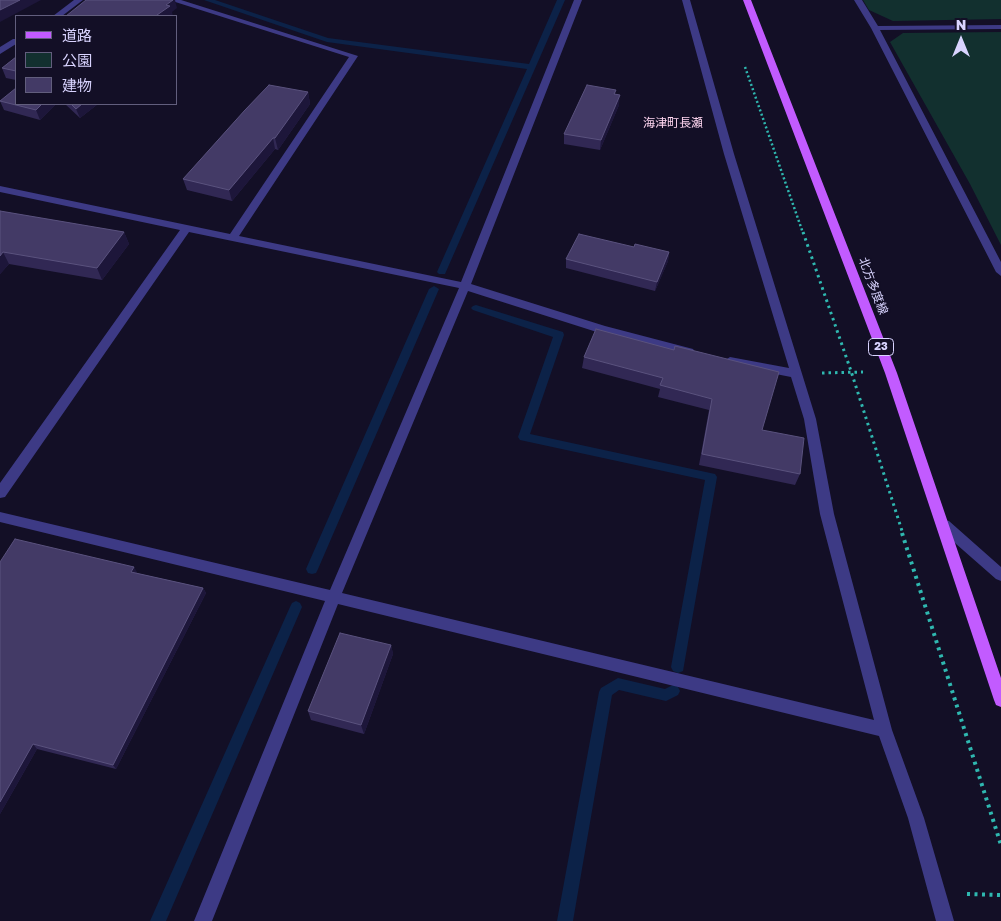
<!DOCTYPE html>
<html>
<head>
<meta charset="utf-8">
<style>
	body { margin:0 }
	#map { position:relative; width:1001px; height:921px; overflow:hidden; background:#130f26; font-family:"Golos Text","Noto Sans JP",sans-serif }
	canvas { display:block }
	.legend { position:absolute; left:15px; top:15px; width:162px; height:90px; box-sizing:border-box; background:#130f26; border:1px solid #625e7d; margin:0; padding:6px 9px; list-style:none; font-size:15px; color:#d9d4ff }
	.legend li { display:flex; align-items:center; gap:10px; height:25px }
	.legend b { width:25px; border:1px solid #625e7d }
	.north { position:absolute; left:936px; top:15px; width:50px; height:50px; -webkit-text-stroke:4px #130f26; paint-order:stroke; rotate:0deg; font-size:14px; font-weight:700; line-height:20px; text-align:center; color:#d9d4ff }
	.north::after { content:''; display:block; margin:auto; width:18px; height:22px; background:#d9d4ff; clip-path:polygon(50% 0,100% 100%,50% 72%,0 100%) }
</style>
</head>
<body>
<div id="map">
<canvas width="1001" height="921"></canvas>
<ul class="legend">
<li><b style="height:6px;background:#c25bff"></b>道路</li>
<li><b style="height:14px;background:#12302f"></b>公園</li>
<li><b style="height:14px;background:#433a66"></b>建物</li>
</ul>
<div class="north">N</div>
</div>
<script>
const g = document.querySelector('canvas').getContext('2d');
g.lineJoin = 'round';
function paint(path, color) {
  g.fillStyle = color;
  g.fill(path, 'evenodd');
}
function toPath(rows) {
  const path = new Path2D();
  for (const r of rows) {
    path.moveTo(r[0], r[1]);
    for (let i = 2; i < r.length; i += 2) path.lineTo(r[i], r[i + 1]);
  }
  return path;
}
function strokePath(path, color, width, dash) {
  g.strokeStyle = color;
  g.lineWidth = width;
  g.lineCap = dash ? 'butt' : 'round';
  g.setLineDash(dash || []);
  g.stroke(path);
}
function label(font, color, halo, rows, align = 'center') {
  g.font = font + ' "Golos Text","Noto Sans JP",sans-serif';
  g.lineWidth = 4;
  g.setLineDash([]);
  g.textBaseline = 'middle';
  g.strokeStyle = halo;
  g.fillStyle = color;
  for (const [text, x, y, turn = 0] of rows) {
    g.save();
    g.translate(x, y);
    g.rotate((+turn || 0) * Math.PI / 180);
    g.textAlign = isNaN(turn) ? turn : align;
    if (halo) g.strokeText(text, 0, 0);
    g.fillText(text, 0, 0);
    g.restore();
  }
}
paint(toPath([
	[863,0,1001,0,1001,19,893,21,869,10],
	[1001,32,1001,245,970,184,890,42,903,33]
]), '#12302f');
paint(toPath([
	[204,0,215,0,328,38,529,64,557,0,565,0,445,274,439,274,437,272,527,69,327,42,204,0],
	[434,286,439,289,318,569,316,573,312,574,308,573,306,569,429,289,434,286],
	[476,305,563,332,564,335,530,434,715,474,717,477,683,671,678,673,673,671,671,667,705,480,520,440,518,437,553,337,473,310,471,308,473,306,476,305],
	[296,601,300,603,302,607,166,921,150,921,290,607,292,603,296,601],
	[618,678,665,689,673,685,678,687,680,691,678,695,666,701,619,690,612,695,573,921,557,921,599,692,601,688,618,678]
]), '#0c2248');
strokePath(toPath([
	[745,67,803,233]
]), '#2fb8b0', 2.5, [2, 2.5]);
strokePath(toPath([
	[803,232,851,371,903,534],
	[822,373,863,372]
]), '#2fb8b0', 3, [2.5, 4]);
strokePath(toPath([
	[902,533,1001,845],
	[967,894,1001,895]
]), '#2fb8b0', 4, [3, 4.5]);
paint(toPath([
	[854,0,862,0,878,26,1001,25,1001,29,880,30,1001,262,1001,276,996,272,871,28,854,0],
	[944,520,949,521,1001,567,1001,581,996,579,939,529,937,525,939,521,944,520]
]), '#3d3a85');
paint(toPath([
	[74,0,83,0,62,16,53,16,74,0],
	[169,0,181,0,358,56,239,236,461,282,574,0,582,0,471,284,605,326,693,349,695,352,689,356,603,334,468,291,342,593,874,720,820,514,804,419,791,377,730,365,724,361,730,357,789,368,724,154,682,0,690,0,734,154,816,419,834,514,892,730,924,818,954,921,936,921,908,818,879,736,338,604,212,921,194,921,325,601,0,522,0,512,330,590,459,288,189,232,5,497,0,498,0,483,180,230,0,192,0,186,230,234,349,57,169,0],
	[13,39,16,39,16,44,0,54,0,47,13,39]
]), '#3d3a85');
paint(toPath([
	[743,0,751,0,897,373,1001,678,1001,707,996,705,994,700,885,373,743,0]
]), '#c25bff');
paint(toPath([
	[16,57,16,80,6,78,2,68],
	[616,90,615,94,619,105,600,150,564,144,564,134],
	[308,92,310,104,278,150,275,149,232,201,187,190,183,179],
	[0,101,56,104,40,120,4,110],
	[65,104,98,104,80,118],
	[0,211,124,232,129,244,102,280,9,264,0,274],
	[634,247,669,252,668,261,655,291,566,268,566,259],
	[596,329,762,430,800,474,795,485,699,465,709,410,658,397,660,389,582,368,584,357],
	[0,562,137,572,136,573,203,588,206,593,116,769,37,749,0,814],
	[391,645,393,654,364,734,311,720,308,711]
]), '#312854');
paint(toPath([
	[20,0,41,0,0,22,0,10],
	[173,0,175,0,177,8,172,12,173,16,157,16,157,15,166,5],
	[308,92,310,104,278,150,275,138],
	[620,95,619,105,600,150,601,140],
	[42,104,56,104,40,120,36,110],
	[82,104,98,104,80,118,76,109],
	[273,138,275,149,232,201,229,190],
	[124,232,129,244,102,280,97,268],
	[3,252,9,264,0,274,0,256],
	[669,252,668,261,655,291,657,282],
	[134,567,137,572,134,577,131,572],
	[203,588,206,593,116,769,113,765],
	[391,645,393,654,364,734,361,725],
	[33,744,37,749,0,814,0,802]
]), '#1d163a');
const building = toPath([
	[0,0,20,0,0,10,0,0],
	[86,0,173,0,166,5,170,6,157,15,161,16,66,16,86,0],
	[16,57,16,71,2,68,16,57],
	[269,85,308,92,275,138,273,138,229,190,183,179,245,110,269,85],
	[587,85,616,90,614,94,620,95,601,140,564,134,587,85],
	[16,88,16,104,42,104,36,110,0,101,16,88],
	[71,104,82,104,76,109,71,104],
	[0,211,124,232,97,268,3,252,0,256,0,211],
	[579,234,634,247,635,244,669,252,657,282,566,259,579,234],
	[596,329,674,350,675,346,779,372,762,430,804,438,800,474,702,454,712,399,660,385,663,378,584,357,596,329],
	[15,539,134,567,131,572,203,588,113,765,33,744,0,802,0,562,15,539],
	[340,633,391,645,361,725,308,711,340,633]
]);
paint(building, '#433a66');
strokePath(building, '#5a527e', 1);
for (const [x, y, w] of [
	[881,347,25]
]) {
  const box = new Path2D();
  box.roundRect(x - w / 2, y - 8.5, w, 17, 4);
  g.fillStyle = '#130f26';
  g.fill(box);
  strokePath(box, '#d9d4ff', 1);
}
label('bold 11px', '#d9d4ff', null, [
	["23",881,347]
]);
label('12px', '#ffd6f0', '#130f26', [
	["海津町長瀬",673,123]
]);
label('12px', '#d9d4ff', '#130f26', [
	["北方多度線",873,286,69]
]);
</script>
</body>
</html>
